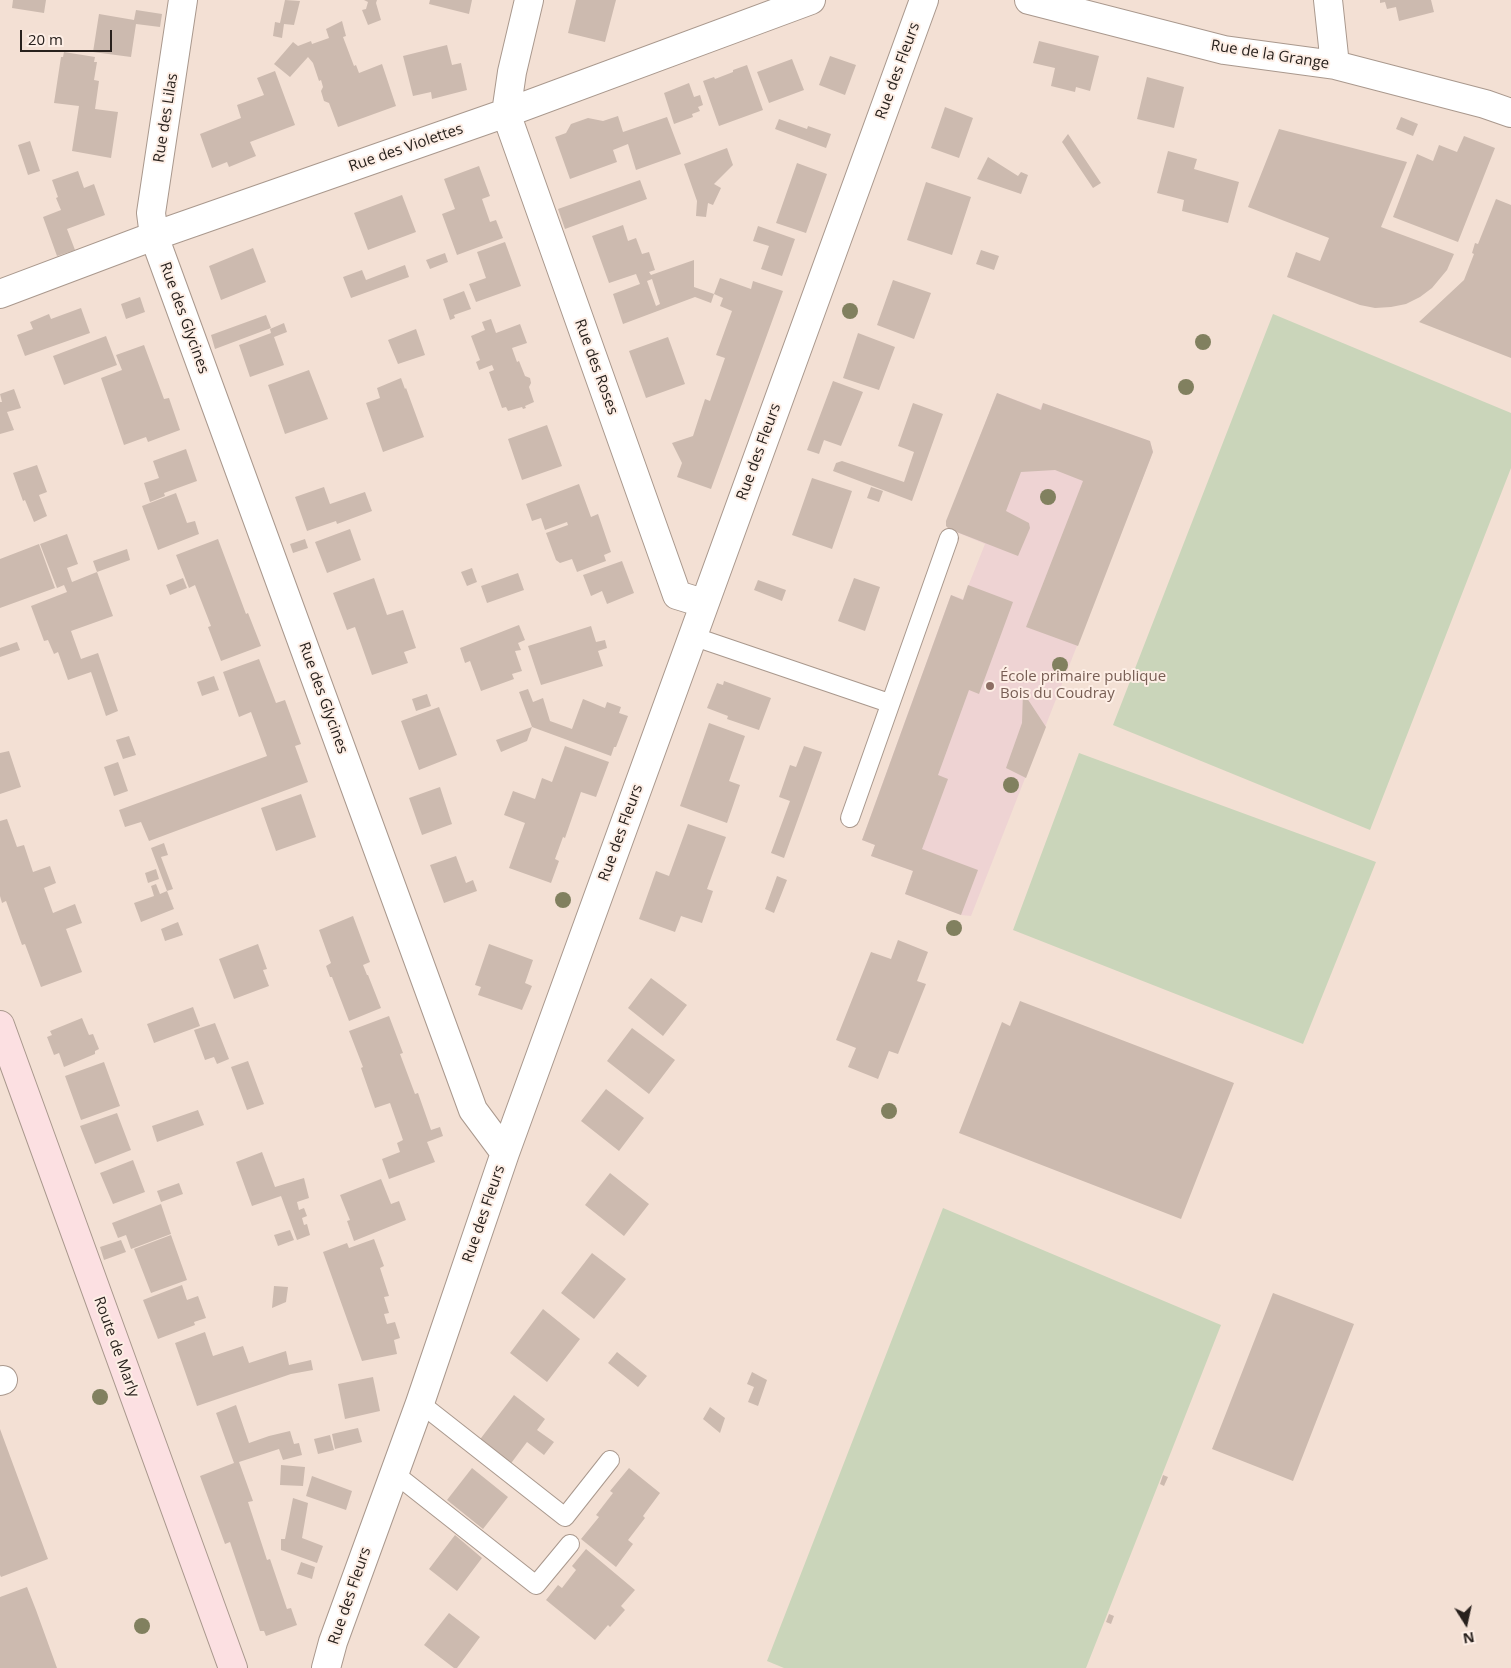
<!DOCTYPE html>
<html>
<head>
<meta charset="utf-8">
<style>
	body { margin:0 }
	#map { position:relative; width:1511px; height:1668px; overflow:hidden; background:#f3e0d4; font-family:"Open Sans",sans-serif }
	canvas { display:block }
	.north { position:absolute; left:1441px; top:1598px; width:50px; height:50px; -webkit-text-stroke:4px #fdeee5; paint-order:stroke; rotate:170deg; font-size:14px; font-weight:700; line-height:20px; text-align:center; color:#28211d }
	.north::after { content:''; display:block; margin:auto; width:18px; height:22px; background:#28211d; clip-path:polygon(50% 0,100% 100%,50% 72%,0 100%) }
	.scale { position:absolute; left:20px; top:30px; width:92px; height:22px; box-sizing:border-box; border:2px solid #28211d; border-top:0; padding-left:6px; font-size:15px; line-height:18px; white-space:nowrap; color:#28211d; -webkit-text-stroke:4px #fdeee5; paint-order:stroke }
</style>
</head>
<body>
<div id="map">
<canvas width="1511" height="1668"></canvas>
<div class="north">N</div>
<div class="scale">20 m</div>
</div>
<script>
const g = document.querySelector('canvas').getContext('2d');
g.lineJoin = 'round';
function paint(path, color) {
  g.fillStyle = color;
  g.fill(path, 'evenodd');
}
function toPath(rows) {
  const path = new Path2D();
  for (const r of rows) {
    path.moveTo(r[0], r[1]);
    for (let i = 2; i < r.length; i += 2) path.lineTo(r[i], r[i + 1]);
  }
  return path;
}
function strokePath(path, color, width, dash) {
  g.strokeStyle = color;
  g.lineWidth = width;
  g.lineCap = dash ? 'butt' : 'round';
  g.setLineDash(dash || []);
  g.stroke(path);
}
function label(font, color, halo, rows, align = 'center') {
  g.font = font + ' "Open Sans",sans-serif';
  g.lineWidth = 4;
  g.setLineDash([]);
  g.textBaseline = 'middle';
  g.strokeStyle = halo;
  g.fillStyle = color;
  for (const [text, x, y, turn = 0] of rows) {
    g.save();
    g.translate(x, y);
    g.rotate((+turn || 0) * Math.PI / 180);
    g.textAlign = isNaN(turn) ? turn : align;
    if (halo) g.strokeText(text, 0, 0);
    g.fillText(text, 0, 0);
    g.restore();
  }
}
paint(toPath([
	[997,393,1040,409,1043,403,1150,441,1153,452,971,916,961,915,905,894,913,871,871,856,875,845,862,840,951,595,963,599,985,544,949,529,946,523]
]), '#eed3d3');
paint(toPath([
	[1273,314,1511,413,1511,468,1370,830,1113,725],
	[1079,753,1376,862,1303,1044,1013,930],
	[943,1208,1221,1325,1086,1668,784,1668,767,1661]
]), '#cad5ba');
paint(toPath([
	[13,0,46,0,44,13,12,8],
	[285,0,300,1,294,25,284,24,282,38,273,36,275,22,280,23],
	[364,0,377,0,376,3,381,20,368,25,362,10,366,9,368,2],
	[430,0,472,0,469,14,429,4],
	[576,0,616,0,605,42,568,33],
	[1380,0,1431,0,1434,12,1399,21,1396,7,1387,9,1385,2,1380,3],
	[136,10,162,14,160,27,136,24,131,57,93,52,99,14,134,20],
	[342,21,346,36,343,37,354,66,356,65,359,73,382,64,396,106,338,127,329,103,324,101,321,91,323,87,321,80,319,81,313,63,308,57,290,77,274,64,293,42,298,46,311,41,312,44,329,38,326,29],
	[1039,41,1099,56,1090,91,1076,87,1075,92,1051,86,1055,68,1033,63],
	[447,45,452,65,461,63,467,90,432,99,431,92,413,96,403,56],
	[64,52,95,57,94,62,97,62,94,80,99,81,95,109,118,112,111,158,72,151,79,106,54,103,61,57,63,57],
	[830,56,856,65,845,95,819,85],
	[792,59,804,90,769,103,757,72],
	[747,65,763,110,719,126,703,81,714,77,715,79,733,72,733,70],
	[275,71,295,125,250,142,256,156,229,167,227,162,212,168,200,134,241,118,237,105,264,95,257,78],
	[1147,77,1184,87,1174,128,1137,119],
	[689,83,694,97,700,95,703,105,698,107,700,111,692,114,693,117,674,124,664,93],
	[945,107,973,118,959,158,931,148],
	[618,116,623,132,667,117,681,154,636,170,628,144,613,150,617,162,570,179,555,137,566,133,571,124,588,118,603,121],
	[1401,117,1418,124,1413,136,1396,129],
	[779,119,807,129,808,126,831,134,826,148,775,129],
	[1279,129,1407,162,1381,227,1454,254,1447,270,1432,288,1420,297,1406,304,1391,307,1375,308,1360,305,1287,277,1296,252,1320,261,1329,238,1248,207],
	[1068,134,1101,183,1093,188,1062,142],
	[1464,136,1495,148,1458,242,1393,217,1417,154,1433,161,1439,145,1457,152],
	[30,141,40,171,28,175,18,145],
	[727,148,733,165,714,184,721,188,713,205,708,203,706,217,696,216,697,201,684,164],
	[1168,151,1197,159,1194,169,1239,182,1228,223,1182,211,1184,200,1157,193],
	[988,157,1018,176,1021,172,1028,175,1021,194,977,179],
	[797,163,827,174,806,233,776,223],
	[479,166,490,196,482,199,490,222,496,220,503,238,457,255,442,214,455,209,444,179],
	[78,171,84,188,94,184,105,215,67,229,75,250,57,256,43,217,61,210,56,198,58,197,52,180],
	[640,180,647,199,565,229,558,209],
	[926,182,971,197,952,255,907,240],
	[402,195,416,232,368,250,354,213],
	[1496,199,1511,205,1511,358,1419,322,1464,280,1474,254,1472,253,1475,243,1478,244],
	[623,225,628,241,636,238,642,254,649,252,655,270,649,272,651,275,694,260,694,287,714,294,720,278,751,289,753,281,783,291,711,489,677,477,682,463,672,443,693,436,705,399,710,401,725,358,716,355,732,311,720,306,723,298,714,294,711,303,695,297,623,324,613,294,640,284,636,274,609,283,592,236],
	[652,279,660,304,656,306,647,281],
	[758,226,795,239,782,276,761,269,769,246,753,241],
	[505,242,521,286,476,302,469,284,486,278,477,252],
	[253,248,266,282,221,300,209,266],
	[981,250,999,256,994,270,976,264],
	[445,253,448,262,430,269,426,260],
	[405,265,409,277,351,298,343,277,362,270,366,280],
	[893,280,931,293,914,339,877,325],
	[464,291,471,309,454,315,455,318,450,320,443,299],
	[140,297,145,312,126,319,121,304],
	[81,308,90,333,25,356,17,335,33,329,30,322,49,314,51,319],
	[266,315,271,328,215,349,211,335],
	[491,319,496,333,520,324,527,343,512,348,517,362,519,361,525,376,530,378,531,383,529,387,534,402,525,406,526,408,523,409,522,407,508,411,506,407,502,408,489,372,494,370,492,365,479,370,476,362,480,360,471,336,485,330,482,322],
	[284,323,287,332,274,337,284,365,250,377,239,345,271,333,270,329],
	[416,329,425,355,398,364,388,340],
	[858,333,895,347,879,390,843,378],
	[106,336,117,365,64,385,53,356],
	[668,337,685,384,646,398,629,351],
	[144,345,164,399,169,398,180,430,148,442,146,437,124,445,101,378,122,370,116,355],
	[309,370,328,419,285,434,268,385],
	[401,378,405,389,406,388,424,437,383,452,366,403,380,398,377,388],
	[833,381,863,392,841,446,824,440,819,454,807,450],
	[14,389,21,408,7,412,14,430,0,434,0,402,2,402,0,394],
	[997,393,1041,410,1043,403,1150,441,1153,452,1078,646,1026,627,1083,481,1055,470,1021,472,1006,511,1029,523,1030,528,1018,556,949,529,946,526,946,521],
	[913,403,943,414,912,501,833,471,836,463,842,461,904,482,914,452,898,446],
	[547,425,562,466,522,480,508,439],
	[186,449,197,481,164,493,165,496,150,502,144,483,159,478,153,461],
	[37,465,47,492,39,495,47,516,34,522,25,500,23,501,13,473],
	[812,478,852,491,832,549,792,535],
	[579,484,591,517,598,514,611,552,604,555,606,561,577,572,572,559,560,563,556,560,546,533,568,525,567,522,545,530,541,518,532,521,526,504],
	[324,487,330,504,365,492,372,511,337,524,336,521,307,531,295,497],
	[871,487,883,491,879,502,867,498],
	[176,493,187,523,195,521,199,534,158,550,142,506],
	[350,529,361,560,327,573,315,542],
	[67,534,78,564,67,568,72,582,97,572,113,616,71,631,81,659,98,653,118,711,106,716,91,672,68,680,58,652,54,654,48,640,44,641,31,606,67,592,64,585,57,588,40,544],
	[218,539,246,614,248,613,261,646,221,661,208,627,211,626,195,585,189,588,176,555],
	[305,539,308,548,293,553,290,544],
	[39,544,55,588,0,608,0,559],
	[127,549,130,560,97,572,93,561],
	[622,561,634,593,607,604,602,591,591,596,583,575],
	[472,568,477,582,467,586,461,572],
	[518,573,524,590,487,603,481,586],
	[183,578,187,588,170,595,166,585],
	[374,578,387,615,403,610,416,648,404,652,408,663,372,675,355,627,347,630,333,593],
	[854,578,880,587,865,631,838,621],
	[758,580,786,590,782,601,754,590],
	[968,585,1013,602,979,694,969,690,938,775,948,779,922,849,978,870,961,915,905,894,913,871,871,856,875,845,862,840,951,595,963,600],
	[519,625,525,640,518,643,521,650,515,651,522,671,512,674,514,679,481,691,470,661,465,663,460,648],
	[591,626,596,642,605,640,607,648,598,651,603,666,541,685,528,646],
	[17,642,20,650,0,657,0,648],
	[259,659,276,703,285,700,301,744,295,746,308,782,149,841,141,822,125,827,119,810,267,756,251,712,239,717,223,672],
	[214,676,219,690,202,696,197,682],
	[724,681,771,698,759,730,727,719,728,716,707,708,717,683,723,685],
	[528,689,533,702,543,698,550,721,572,729,583,699,605,708,607,702,621,707,619,713,628,716,616,747,614,747,611,756,532,727,519,692],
	[1023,692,1046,727,1026,778,1006,768,1022,723],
	[427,694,431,706,416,711,412,699],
	[439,707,457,755,419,770,401,721],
	[709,723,745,736,729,781,740,785,727,823,680,806],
	[532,727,527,741,501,752,496,740],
	[129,736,136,755,123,759,116,740],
	[565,746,609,762,596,797,581,792,565,838,563,837,555,859,559,861,551,883,509,868,525,823,504,815,513,791,535,799,542,778,552,782],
	[804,746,822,752,784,858,771,853,790,801,779,797,790,765,796,767],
	[9,751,21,787,0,794,0,753],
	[118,762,128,791,114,796,104,767],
	[440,787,452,824,422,835,409,798],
	[301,794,316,837,276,851,261,808],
	[7,819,17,847,24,845,33,872,50,866,56,883,44,888,53,913,75,904,82,923,66,929,82,972,41,987,25,944,22,945,6,901,2,903,0,896,0,821],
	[688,824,726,837,707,889,713,891,702,923,681,916,675,932,639,919,656,871,669,876],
	[164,843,168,855,161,857,173,889,167,891,151,848],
	[456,856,466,883,473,880,477,891,444,903,430,865],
	[156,869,159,879,148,883,145,873],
	[777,876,787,880,774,913,765,909],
	[156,884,160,894,167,891,174,909,141,922,134,903,154,896,151,886],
	[353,916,370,962,363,965,367,975,368,975,381,1008,349,1021,332,977,330,977,326,966,331,963,319,930],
	[178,922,183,935,165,941,161,929],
	[898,940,928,952,917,981,926,984,898,1054,889,1051,878,1079,848,1067,856,1048,836,1040,871,952,891,959],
	[258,944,267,969,263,970,269,986,234,999,219,959],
	[489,944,533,960,525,983,532,986,522,1010,478,995,481,987,475,985],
	[651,978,687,1005,663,1036,628,1008],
	[1020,1001,1234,1083,1181,1219,959,1133,1002,1022,1010,1026],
	[193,1007,200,1026,154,1043,147,1024],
	[389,1016,403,1053,400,1054,415,1094,418,1093,431,1130,440,1127,443,1136,427,1142,435,1162,389,1179,382,1159,400,1152,397,1143,403,1140,390,1103,375,1108,361,1068,363,1067,349,1031],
	[82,1018,89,1035,93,1034,99,1049,95,1051,95,1054,64,1067,59,1053,54,1055,47,1037,52,1035,50,1031],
	[215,1023,229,1059,217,1064,214,1057,205,1060,194,1030],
	[632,1028,675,1060,649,1094,607,1061],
	[248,1061,264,1104,247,1110,231,1067],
	[104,1062,120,1106,81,1120,65,1076],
	[606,1089,644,1118,619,1151,581,1121],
	[198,1110,204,1125,157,1142,152,1126],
	[117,1113,131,1150,95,1164,80,1126],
	[262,1152,275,1187,304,1178,309,1198,297,1202,299,1210,304,1208,307,1216,302,1218,304,1225,307,1224,310,1235,297,1240,281,1196,252,1206,236,1162],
	[133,1160,145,1192,113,1204,100,1173],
	[610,1173,649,1204,624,1236,585,1205],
	[381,1179,391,1204,399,1201,406,1220,354,1241,347,1221,350,1220,340,1195],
	[179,1183,183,1194,161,1202,157,1191],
	[161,1204,171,1234,131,1249,126,1235,118,1238,112,1223],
	[290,1230,294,1240,278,1246,274,1235],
	[171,1235,187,1280,151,1293,134,1249],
	[374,1239,384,1266,380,1268,389,1296,384,1297,389,1313,384,1314,387,1324,395,1322,400,1338,394,1340,397,1354,362,1361,323,1252,347,1243,349,1248],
	[121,1240,126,1252,104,1260,100,1247],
	[592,1253,626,1279,594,1319,561,1293],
	[182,1285,187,1300,198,1296,206,1318,194,1322,195,1325,158,1339,143,1300],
	[274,1286,288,1287,286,1302,272,1308],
	[1273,1293,1354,1324,1293,1481,1212,1449],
	[543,1309,580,1339,547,1382,510,1353],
	[205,1332,213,1356,243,1346,249,1363,286,1351,289,1365,311,1360,313,1370,291,1374,197,1406,175,1343],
	[617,1352,647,1376,638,1387,608,1363],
	[752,1372,767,1380,758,1406,748,1402,754,1387,747,1384],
	[373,1377,380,1411,345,1419,338,1384],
	[514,1395,545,1419,537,1430,554,1442,544,1455,527,1442,509,1466,478,1442],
	[236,1405,249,1443,269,1436,290,1431,294,1444,299,1443,302,1455,283,1460,279,1449,239,1462,253,1501,248,1502,267,1560,270,1559,287,1609,291,1608,297,1625,266,1636,264,1631,260,1631,230,1542,225,1544,200,1476,234,1463,216,1413],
	[710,1407,725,1418,720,1433,703,1419],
	[358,1428,362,1442,335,1449,332,1434],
	[0,1429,48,1559,1,1577,0,1575],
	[330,1435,334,1450,318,1454,314,1439],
	[281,1465,305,1467,303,1486,280,1485],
	[472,1468,508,1497,483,1529,447,1500],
	[629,1468,660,1493,643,1516,645,1518,628,1540,633,1544,616,1567,581,1539,599,1517,596,1515,613,1493,610,1491],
	[1163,1475,1168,1477,1164,1486,1160,1484],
	[312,1476,352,1491,346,1510,306,1496],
	[293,1498,308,1503,302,1538,323,1546,317,1563,281,1550,281,1539,285,1539],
	[455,1535,482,1558,457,1591,429,1569],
	[586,1549,635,1590,621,1606,625,1610,610,1627,608,1625,595,1640,546,1600,558,1585,562,1588,576,1570,572,1566],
	[301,1562,315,1567,312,1579,297,1574],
	[27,1587,36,1610,57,1668,0,1668,0,1597],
	[449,1613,480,1637,457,1668,454,1668,424,1645],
	[1109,1614,1114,1616,1111,1624,1106,1622]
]), '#ccbaaf');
const lane = toPath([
	[692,636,889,703],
	[850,818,949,538],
	[420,1403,565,1517,610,1460],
	[394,1473,536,1585,570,1544]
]);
const street = toPath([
	[183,0,151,213,154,236,473,1110,505,1153],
	[529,0,512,72,506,113,677,595,703,603],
	[1029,0,1224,50,1335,65,1485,104,1511,113],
	[1328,0,1335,65],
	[0,294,154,236,506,113,811,0],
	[0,1381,3,1380],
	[326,1668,333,1642,420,1403,505,1153,924,0]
]);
const secondary = toPath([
	[0,1025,233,1668]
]);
strokePath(lane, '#a9988d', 20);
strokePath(street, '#a9988d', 30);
strokePath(secondary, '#a9988d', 30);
strokePath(lane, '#fff', 18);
strokePath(street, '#fff', 28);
strokePath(secondary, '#fce0e2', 28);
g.fillStyle = '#81805f';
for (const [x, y] of [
	[850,311],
	[1203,342],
	[1186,387],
	[1048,497],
	[1060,665],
	[1011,785],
	[563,900],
	[954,928],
	[889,1111],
	[100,1397],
	[142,1626]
]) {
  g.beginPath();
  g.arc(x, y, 8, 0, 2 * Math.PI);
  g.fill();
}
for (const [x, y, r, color] of [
	[990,686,5,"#8d6e63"]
]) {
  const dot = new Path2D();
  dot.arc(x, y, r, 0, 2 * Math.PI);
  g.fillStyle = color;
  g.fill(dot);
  strokePath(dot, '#fdeee5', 2);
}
label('15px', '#28211d', '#fdeee5', [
	["Rue de la Grange",1270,55,9],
	["Rue des Fleurs",898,71,-70],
	["Rue des Lilas",166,118,-81],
	["Rue des Violettes",406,148,-19],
	["Rue des Glycines",184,318,70],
	["Rue des Roses",596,367,70],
	["Rue des Fleurs",759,452,-70],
	["Rue des Glycines",323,698,70],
	["Rue des Fleurs",621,833,-70],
	["Rue des Fleurs",484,1214,-71],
	["Route de Marly",116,1347,70],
	["Rue des Fleurs",350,1596,-71]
]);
label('15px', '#785e54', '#fdeee5', [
	["École primaire publique",1000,677],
	["Bois du Coudray",1000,694]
], 'left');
</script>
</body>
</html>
